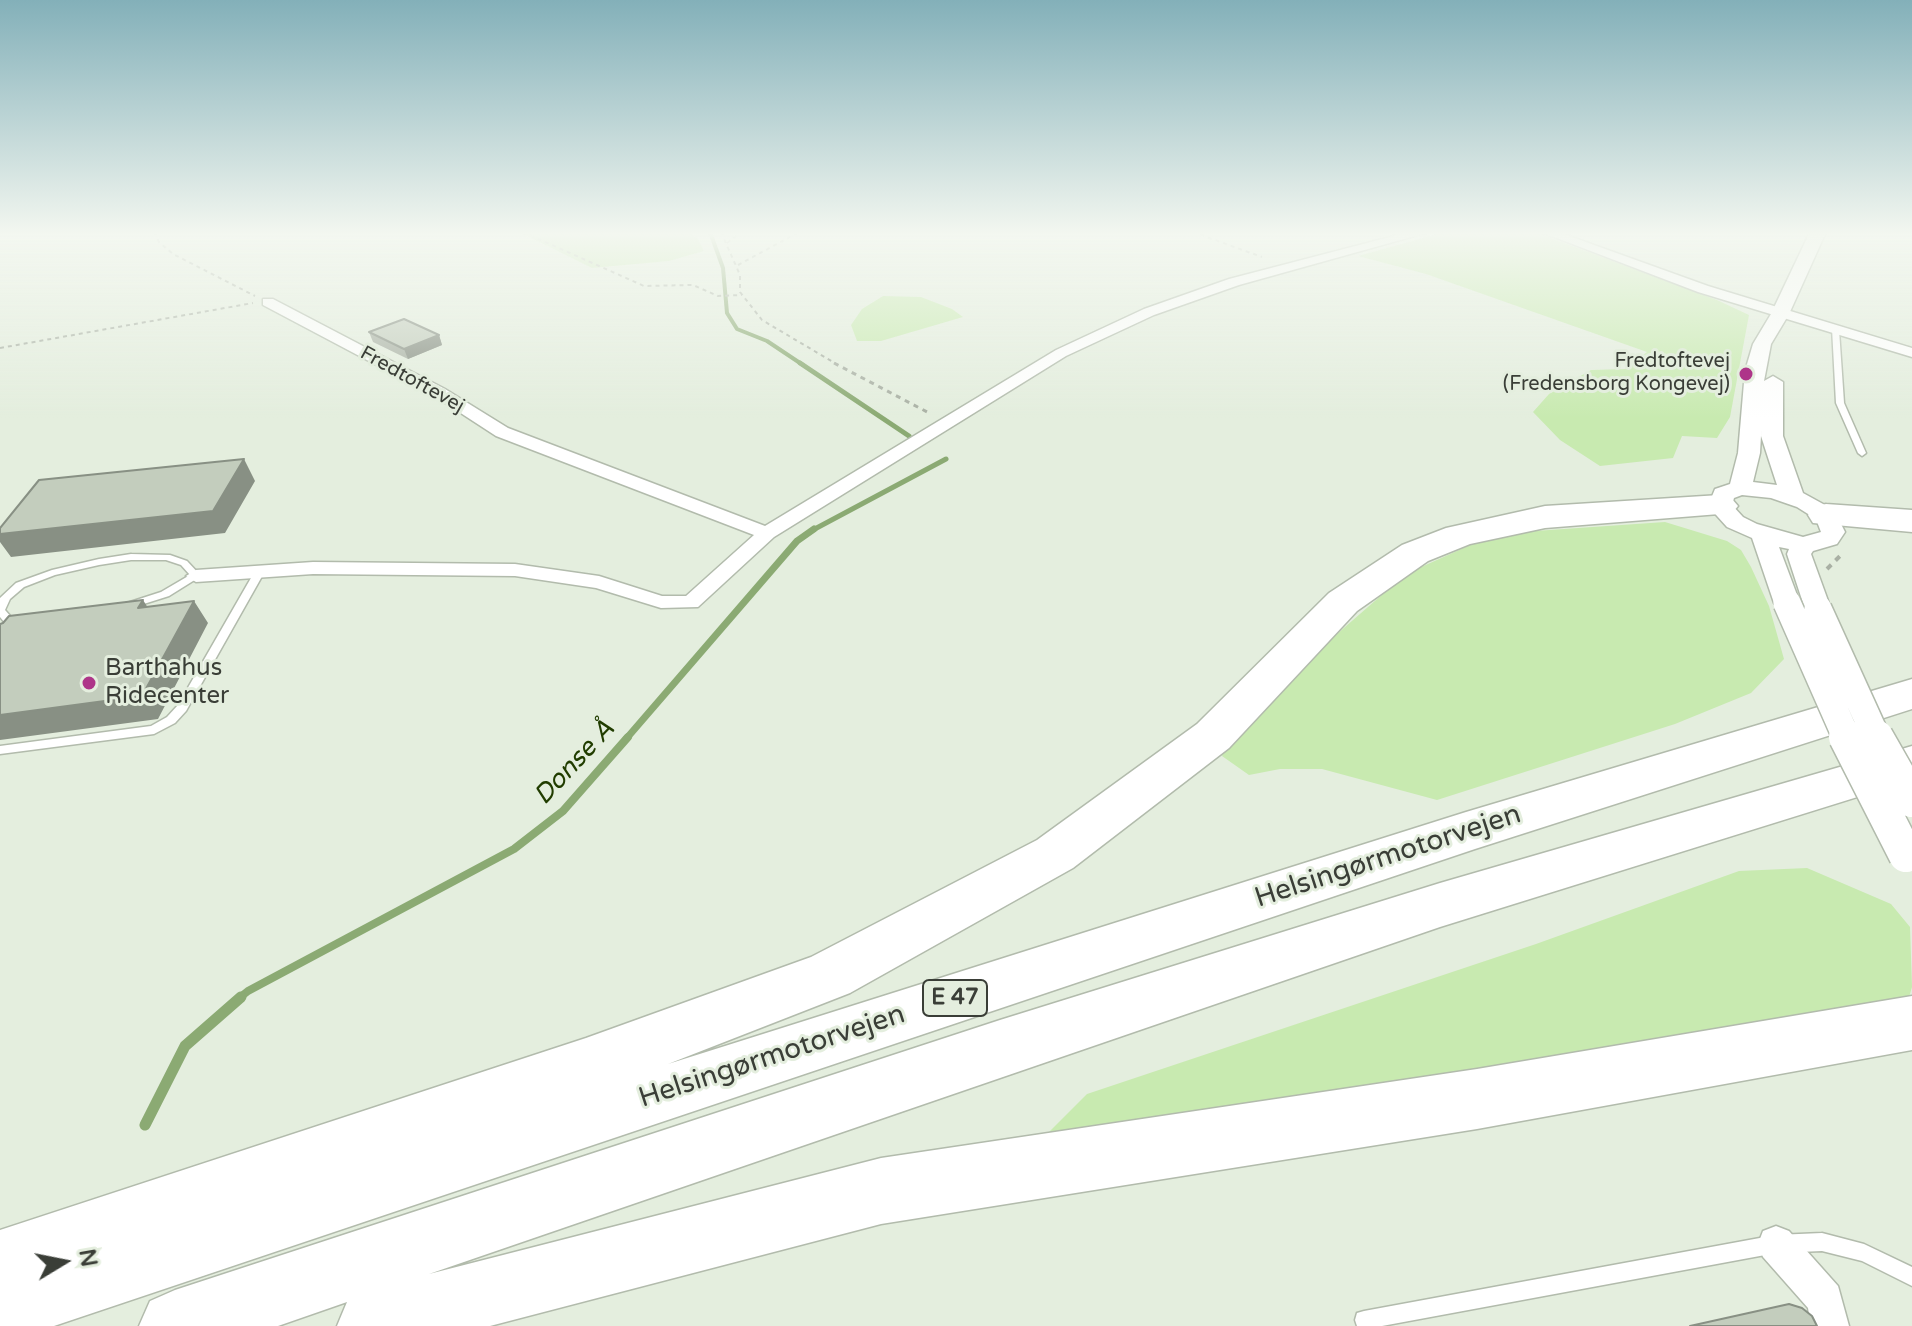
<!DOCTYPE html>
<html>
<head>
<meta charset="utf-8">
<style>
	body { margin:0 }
	#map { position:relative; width:1912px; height:1326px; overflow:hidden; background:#e4eede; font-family:"Varela Round",sans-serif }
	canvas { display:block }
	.north { position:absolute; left:24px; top:1222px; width:80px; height:80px; -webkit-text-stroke:6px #e4eede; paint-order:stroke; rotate:80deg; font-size:22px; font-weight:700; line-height:32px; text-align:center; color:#3a3e37 }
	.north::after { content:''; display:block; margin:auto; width:28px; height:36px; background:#3a3e37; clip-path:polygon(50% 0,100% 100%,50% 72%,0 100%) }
</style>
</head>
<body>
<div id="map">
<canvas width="1912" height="1326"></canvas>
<div class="north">N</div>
</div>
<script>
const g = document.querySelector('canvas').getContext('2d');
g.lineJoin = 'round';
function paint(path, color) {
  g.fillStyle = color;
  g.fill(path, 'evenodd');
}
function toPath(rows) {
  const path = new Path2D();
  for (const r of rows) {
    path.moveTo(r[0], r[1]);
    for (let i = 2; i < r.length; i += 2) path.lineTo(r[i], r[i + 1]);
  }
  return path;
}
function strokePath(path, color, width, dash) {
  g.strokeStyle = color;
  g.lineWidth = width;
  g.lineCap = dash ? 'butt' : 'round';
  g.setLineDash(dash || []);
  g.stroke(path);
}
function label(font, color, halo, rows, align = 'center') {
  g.font = font + ' "Varela Round",sans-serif';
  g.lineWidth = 6;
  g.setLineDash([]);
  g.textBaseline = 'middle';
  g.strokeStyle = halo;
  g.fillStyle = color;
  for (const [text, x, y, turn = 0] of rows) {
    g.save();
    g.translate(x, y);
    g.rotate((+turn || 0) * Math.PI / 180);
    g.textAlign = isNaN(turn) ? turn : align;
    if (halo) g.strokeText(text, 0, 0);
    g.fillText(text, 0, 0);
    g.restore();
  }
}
paint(toPath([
	[519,232,688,232,698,239,704,251,669,261,592,268],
	[1444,232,1535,232,1717,300,1749,315,1730,417,1717,438,1682,436,1673,458,1600,466,1560,440,1533,412,1549,394,1591,370,1625,369,1647,352,1426,274,1358,256],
	[883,296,921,297,952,309,963,317,881,341,857,341,851,325,862,309],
	[1665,522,1727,541,1741,550,1751,567,1769,606,1784,659,1751,693,1675,724,1437,800,1322,769,1280,769,1249,775,1222,756,1227,743,1298,668,1384,593,1419,568,1477,542,1535,531],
	[1807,868,1891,904,1910,927,1912,987,1909,997,1039,1142,1087,1094,1536,944,1739,871]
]), '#c8eab0');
strokePath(toPath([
	[710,232,723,268,727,313,737,329,767,341,803,365]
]), '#8baa73', 4);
strokePath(toPath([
	[800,363,909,436],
	[811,531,946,459]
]), '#8baa73', 5);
strokePath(toPath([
	[626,739,797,541,814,529]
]), '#8baa73', 7);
strokePath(toPath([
	[238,999,248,991,514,849,563,811,628,737]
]), '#8baa73', 8);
strokePath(toPath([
	[145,1125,185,1046,241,997]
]), '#8baa73', 11);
const service = toPath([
	[1832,328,1839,330,1844,403,1866,453,1862,456,1858,453,1836,403,1832,328],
	[131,554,170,555,187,561,201,576,169,596,131,608,126,605,127,603,161,592,190,575,181,565,166,560,131,560,99,565,55,575,24,587,10,599,5,610,12,618,23,619,24,621,23,623,9,624,5,623,0,617,0,598,16,583,52,570,99,559,131,554],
	[260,568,265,571,186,711,175,723,154,734,0,754,0,746,151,726,167,717,178,705,255,571,260,568],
	[1822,1233,1864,1244,1912,1267,1912,1286,1862,1261,1822,1251,1776,1253,1382,1326,1357,1326,1355,1320,1357,1313,1364,1311,1776,1235,1822,1233]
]);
const minor = toPath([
	[1409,232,1429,232,1239,285,1154,315,1066,356,774,537,698,607,661,608,596,588,515,576,313,574,196,582,186,576,196,570,313,562,515,564,599,576,662,596,686,596,754,535,496,436,433,395,263,305,263,299,273,299,445,389,508,428,765,526,1056,350,1144,309,1229,279,1409,232],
	[1541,232,1558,232,1708,286,1912,348,1912,357,1698,292,1541,232],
	[1776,1226,1789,1231,1838,1286,1849,1326,1811,1326,1808,1308,1763,1257,1758,1244,1763,1231,1776,1226]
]);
const tertiary = toPath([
	[1810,232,1826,232,1789,314,1771,344,1764,381,1773,376,1783,382,1783,436,1803,493,1834,510,1845,532,1837,544,1813,551,1811,554,1831,609,1827,615,1818,617,1809,615,1805,609,1787,554,1789,549,1779,547,1800,603,1796,609,1787,611,1778,609,1774,603,1752,538,1727,527,1708,506,1715,489,1730,484,1738,453,1745,371,1753,344,1771,314,1810,232],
	[1762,418,1761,436,1777,485,1753,482,1760,453,1762,418],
	[1742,495,1771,498,1797,507,1816,519,1821,532,1803,537,1757,524,1743,517,1732,505,1734,498,1742,495]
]);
const motorway = toPath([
	[1720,495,1732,499,1738,506,1732,513,1545,528,1470,544,1428,561,1357,611,1229,748,1073,868,850,993,668,1064,1466,812,1912,679,1912,709,1475,849,54,1326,0,1326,0,1230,586,1038,811,957,1037,840,1197,724,1329,593,1402,545,1446,528,1545,506,1720,495],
	[1826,504,1912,510,1912,532,1813,523,1808,515,1813,507,1826,504],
	[1912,746,1912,780,1440,927,429,1274,881,1158,1477,1069,1912,996,1912,1050,1477,1129,881,1224,490,1326,337,1326,347,1302,278,1326,139,1326,150,1301,175,1290,1000,1020,1440,883,1912,746]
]);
strokePath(service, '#b2bbac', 3);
strokePath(minor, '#b2bbac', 3);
strokePath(tertiary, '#b2bbac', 3);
strokePath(motorway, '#b2bbac', 3);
strokePath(toPath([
	[154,232,159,242,173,254,255,296],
	[523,232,644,286,693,285,718,296,742,295],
	[721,232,740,275,740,292,762,320,838,365],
	[1193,232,1262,257],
	[727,243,741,232],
	[738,265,799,232],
	[0,348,253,303]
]), '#a9b0a4', 2, [4, 4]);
strokePath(toPath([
	[834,363,931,414]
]), '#a9b0a4', 3, [5, 5]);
strokePath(toPath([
	[1827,569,1840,556]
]), '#a9b0a4', 4, [6, 6]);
paint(service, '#fff');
paint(minor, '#fff');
paint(tertiary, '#fff');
paint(motorway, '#fff');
const tertiaryBridgeFar1 = toPath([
	[1787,603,1847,739],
	[1818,609,1877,739]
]);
const tertiaryBridge = toPath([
	[1846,737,1906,855],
	[1876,737,1912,800]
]);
strokePath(tertiaryBridgeFar1, '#b2bbac', 30, []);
strokePath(tertiaryBridge, '#b2bbac', 37, []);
strokePath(tertiaryBridgeFar1, '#fff', 27);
strokePath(tertiaryBridge, '#fff', 34);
paint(toPath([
	[369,332,439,335,442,345,408,359,373,342]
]), '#a8b0a3');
paint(toPath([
	[439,335,442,345,408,359,404,349],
	[244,459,255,481,225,533,11,557,0,542,0,534],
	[143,600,157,622,138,608],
	[194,601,208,623,158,719,0,740,0,715]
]), '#889084');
const building = toPath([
	[404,319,439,335,404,349,369,332,404,319],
	[244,459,213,511,0,534,0,528,39,480,244,459],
	[143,600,138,608,194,601,142,696,0,715,0,624,3,623,9,616,143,600],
	[1789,1304,1802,1308,1812,1316,1817,1326,1690,1326,1789,1304]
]);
paint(building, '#c3cdbd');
strokePath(building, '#889084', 2);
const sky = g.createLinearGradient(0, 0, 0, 418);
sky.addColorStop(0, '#83b0b9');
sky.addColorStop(0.56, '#f3f7f0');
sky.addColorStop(1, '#f3f7f000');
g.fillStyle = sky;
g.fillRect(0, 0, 1912, 418);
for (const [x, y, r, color] of [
	[1746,374,8,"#ae3589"],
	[89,683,8,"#ae3589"]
]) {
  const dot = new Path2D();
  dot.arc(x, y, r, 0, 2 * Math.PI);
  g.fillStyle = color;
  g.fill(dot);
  strokePath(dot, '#e4eede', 3);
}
label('20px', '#3a3e37', '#e4eede', [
	["Fredtoftevej",1730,362],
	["(Fredensborg Kongevej)",1730,385]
], 'right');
label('20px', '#3a3e37', '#e4eede', [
	["Fredtoftevej",412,380,29]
]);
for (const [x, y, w] of [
	[955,998,64]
]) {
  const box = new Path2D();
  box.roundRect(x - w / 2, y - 18, w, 36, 6);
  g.fillStyle = '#e4eede';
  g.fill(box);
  strokePath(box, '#3a3e37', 2);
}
label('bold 22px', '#3a3e37', null, [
	["E 47",955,998]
]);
label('24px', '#3a3e37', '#e4eede', [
	["Barthahus",105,669],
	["Ridecenter",105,697]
], 'left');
label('italic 26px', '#213d00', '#e4eede', [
	["Donse Å",575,763,-47]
]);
label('28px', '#3a3e37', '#e4eede', [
	["Helsingørmotorvejen",1388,857,-18],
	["Helsingørmotorvejen",772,1057,-18]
]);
</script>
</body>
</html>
